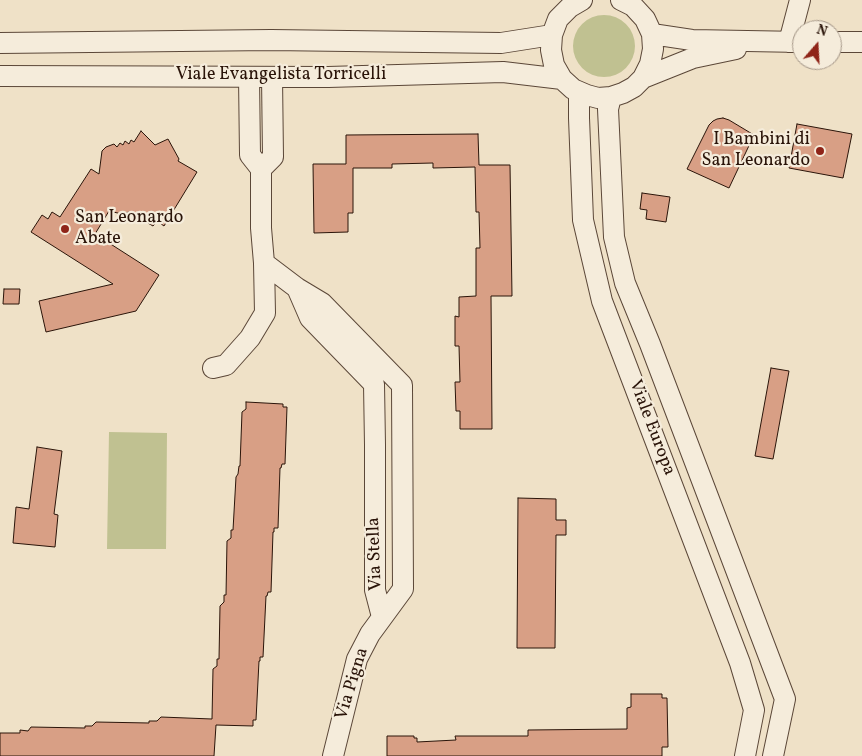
<!DOCTYPE html>
<html>
<head>
<meta charset="utf-8">
<style>
	body { margin:0 }
	#map { position:relative; width:862px; height:756px; overflow:hidden; background:#efe1c7; font-family:Vollkorn,serif }
	canvas { display:block }
	.north { position:absolute; left:792px; top:20px; width:50px; height:50px; box-sizing:border-box; background:#f5ecdb; border:1px solid #a49687; border-radius:50%; rotate:19deg; font-size:14px; font-weight:700; line-height:20px; text-align:center; color:#2a1409 }
	.north::after { content:''; display:block; margin:auto; width:18px; height:22px; background:#8f2418; clip-path:polygon(50% 0,100% 100%,50% 72%,0 100%) }
</style>
</head>
<body>
<div id="map">
<canvas width="862" height="756"></canvas>
<div class="north">N</div>
</div>
<script>
const g = document.querySelector('canvas').getContext('2d');
g.lineJoin = 'round';
function paint(path, color) {
  g.fillStyle = color;
  g.fill(path, 'evenodd');
}
function toPath(rows) {
  const path = new Path2D();
  for (const r of rows) {
    if (r.length === 3) {
      path.moveTo(r[0] + r[2], r[1]);
      path.arc(r[0], r[1], r[2], 0, 2 * Math.PI);
      continue;
    }
    path.moveTo(r[0], r[1]);
    for (let i = 2; i < r.length; i += 2) path.lineTo(r[i], r[i + 1]);
  }
  return path;
}
function strokePath(path, color, width, dash) {
  g.strokeStyle = color;
  g.lineWidth = width;
  g.lineCap = dash ? 'butt' : 'round';
  g.setLineDash(dash || []);
  g.stroke(path);
}
function label(font, color, halo, rows, align = 'center') {
  g.font = font + ' Vollkorn,serif';
  g.lineWidth = 4.5;
  g.setLineDash([]);
  g.textBaseline = 'middle';
  g.strokeStyle = halo;
  g.fillStyle = color;
  for (const [text, x, y, turn = 0] of rows) {
    g.save();
    g.translate(x, y);
    g.rotate((+turn || 0) * Math.PI / 180);
    g.textAlign = isNaN(turn) ? turn : align;
    if (halo) g.strokeText(text, 0, 0);
    g.fillText(text, 0, 0);
    g.restore();
  }
}
paint(toPath([
	[604,46,31],
	[109,432,167,433,166,549,107,549]
]), '#c0c191');
const building = toPath([
	[723,118,729,120,754,135,729,188,687,169,709,125,713,121,717,119,723,118],
	[797,124,852,134,843,178,789,168,797,124],
	[141,131,155,145,168,139,179,159,178,161,197,172,164,226,157,221,153,226,129,212,122,214,109,211,95,234,159,275,136,311,46,332,39,301,113,284,31,232,42,215,48,219,52,212,60,217,91,169,99,174,102,151,106,147,114,144,117,147,120,143,123,145,125,141,129,144,131,140,134,142,141,131],
	[478,134,479,165,510,165,512,296,491,296,492,429,460,429,460,411,456,411,455,382,460,382,459,346,455,346,455,316,459,317,459,297,476,296,476,248,480,248,479,212,476,212,475,167,433,168,433,163,392,164,392,168,353,168,353,213,348,213,348,232,314,233,313,164,346,164,346,135,478,134],
	[642,193,670,197,666,222,646,219,647,210,640,209,642,193],
	[4,289,20,289,19,304,3,304,4,289],
	[771,368,789,371,773,459,755,456,771,368],
	[246,402,283,404,283,407,287,407,285,464,282,464,281,468,280,468,278,528,274,528,274,532,273,532,271,592,268,592,267,596,266,596,263,657,260,657,260,661,259,661,256,720,253,720,253,726,216,725,214,756,0,756,0,733,20,733,20,730,28,731,31,727,85,728,85,726,92,726,96,722,149,723,149,721,157,721,161,717,212,719,213,669,217,666,217,659,219,659,220,606,224,602,224,595,226,595,227,541,231,538,231,530,233,530,236,477,238,474,239,466,240,466,242,412,246,409,246,402],
	[37,447,62,451,54,514,58,515,55,547,13,543,16,507,29,509,37,447],
	[518,498,556,499,556,520,566,520,566,535,556,535,555,648,517,648,518,498],
	[631,694,662,694,662,698,667,698,668,747,662,747,662,756,387,756,387,736,414,736,414,738,417,738,417,742,456,740,455,736,528,736,528,730,627,729,627,708,631,707,631,694]
]);
paint(building, '#d89f85');
strokePath(building, '#2a1409', 1);
const minor = toPath([
	[582,0,570,7,558,19,552,35,551,50,554,65,562,79,573,89,587,95,598,98,611,97,623,93,634,87,643,78,650,64,653,49,652,34,645,19,633,6,621,0],
	[652,34,692,40,802,42],
	[789,42,800,0],
	[832,42,862,42],
	[0,43,271,40,501,43,552,35],
	[0,76,328,77,503,72,562,79],
	[249,77,250,155,261,169],
	[643,78,693,58,736,49],
	[579,92,579,118,583,220,602,301,740,663,754,710,745,756],
	[611,97,608,109,614,237,625,283,650,344,785,699,773,756],
	[264,263,297,288,322,303,402,385,403,589,370,634,357,659,333,756],
	[297,288,310,318,374,384,375,445,375,590,382,617],
	[213,368,226,365,250,338,265,313,264,263,261,228,261,169,273,157,272,77]
]);
strokePath(minor, '#5b4738', 22);
strokePath(minor, '#f5ecdb', 20);
for (const [x, y, r, color] of [
	[820,151,5,"#8f2418"],
	[65,229,5,"#8f2418"]
]) {
  const dot = new Path2D();
  dot.arc(x, y, r, 0, 2 * Math.PI);
  g.fillStyle = color;
  g.fill(dot);
  strokePath(dot, '#f5ecdb', 2);
}
label('18px', '#2a1409', '#f5ecdb', [
	["Viale Evangelista Torricelli",281,76],
	["Viale Europa",651,428,69],
	["Via Stella",376,554,-92],
	["Via Pigna",353,684,-73]
]);
label('18px', '#2a1409', '#f5ecdb', [
	["I Bambini di",810,141],
	["San Leonardo",810,162],
	["San Leonardo",75,219,"left"],
	["Abate",75,240,"left"]
], 'right');
</script>
</body>
</html>
